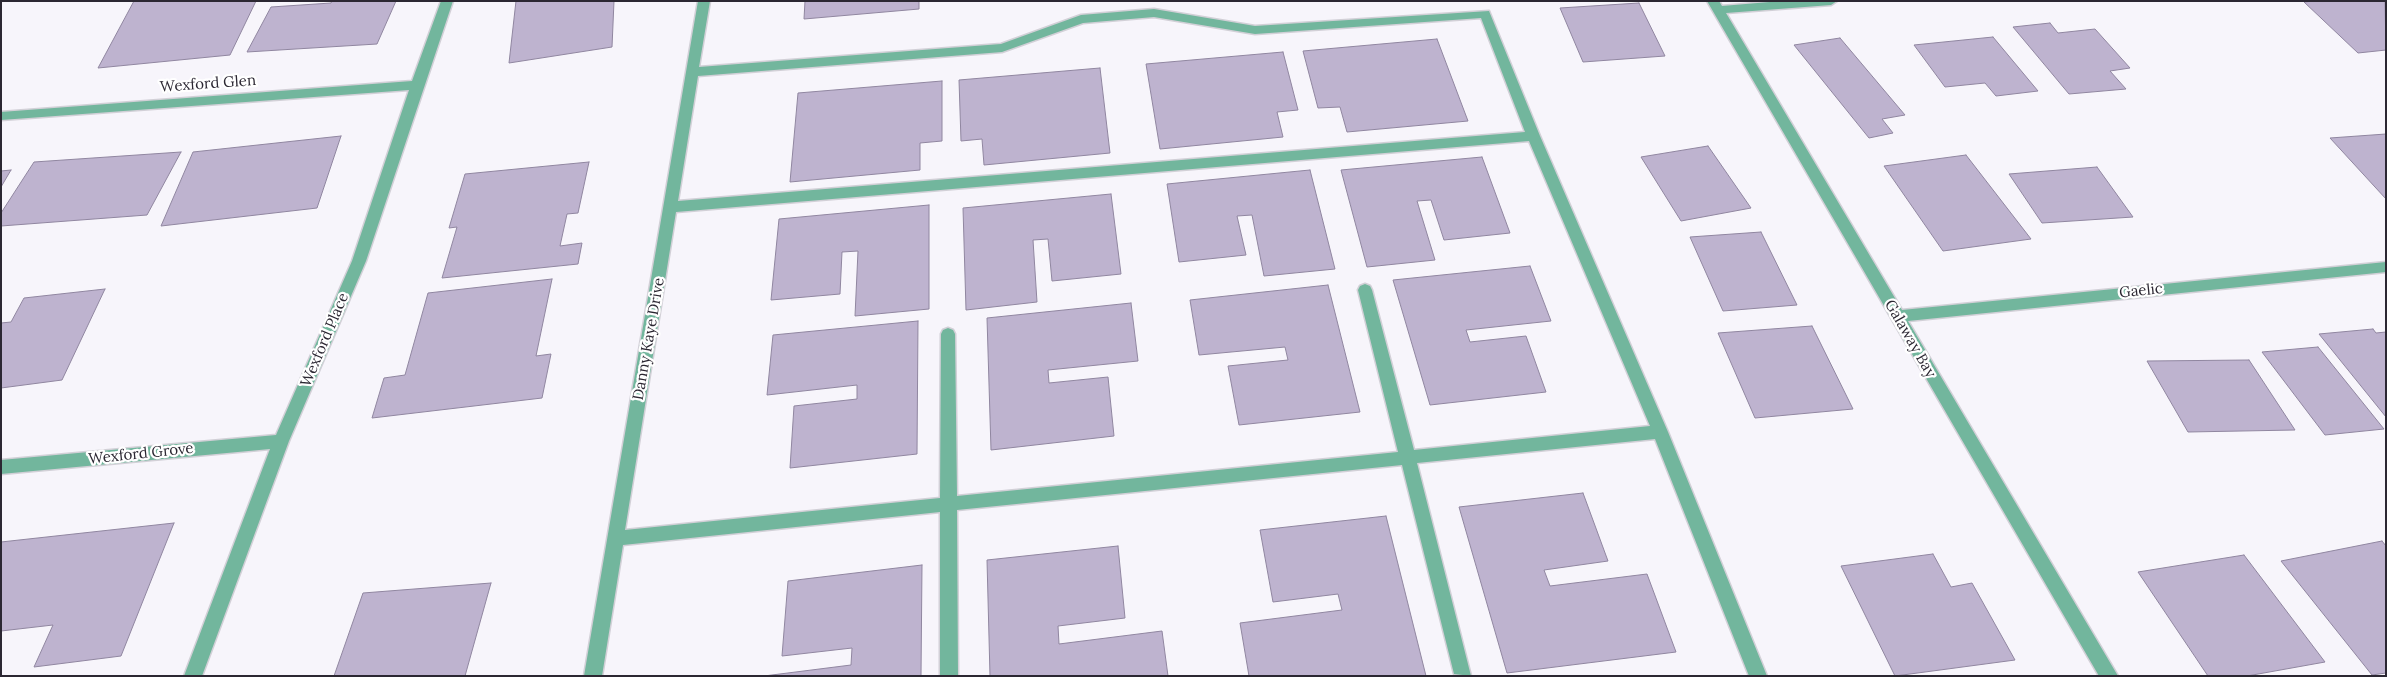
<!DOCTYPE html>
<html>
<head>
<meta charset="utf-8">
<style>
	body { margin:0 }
	#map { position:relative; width:2387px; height:677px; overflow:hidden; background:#f7f5fb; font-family:Lora,serif }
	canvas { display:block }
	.frame { position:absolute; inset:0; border:2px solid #2b2732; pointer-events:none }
</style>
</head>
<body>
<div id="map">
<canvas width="2387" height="677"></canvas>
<div class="frame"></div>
</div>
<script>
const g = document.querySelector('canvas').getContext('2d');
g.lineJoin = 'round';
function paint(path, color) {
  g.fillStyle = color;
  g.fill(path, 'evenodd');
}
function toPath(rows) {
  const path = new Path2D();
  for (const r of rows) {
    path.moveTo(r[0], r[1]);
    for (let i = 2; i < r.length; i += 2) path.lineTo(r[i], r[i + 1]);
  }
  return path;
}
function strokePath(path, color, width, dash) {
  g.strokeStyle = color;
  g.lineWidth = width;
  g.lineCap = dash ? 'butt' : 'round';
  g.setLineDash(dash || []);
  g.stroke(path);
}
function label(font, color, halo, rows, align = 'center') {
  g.font = font + ' Lora,serif';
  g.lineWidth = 4.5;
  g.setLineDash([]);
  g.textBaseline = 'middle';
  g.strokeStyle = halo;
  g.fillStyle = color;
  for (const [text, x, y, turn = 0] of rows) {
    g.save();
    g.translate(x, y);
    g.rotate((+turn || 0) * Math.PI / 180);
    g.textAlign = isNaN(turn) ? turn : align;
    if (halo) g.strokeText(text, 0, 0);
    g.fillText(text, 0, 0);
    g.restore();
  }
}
const building = toPath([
	[134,1,256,1,230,55,98,68,134,1],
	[332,1,396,1,377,44,247,52,271,7,331,3,332,1],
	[516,1,614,1,612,47,509,63,516,1],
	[805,1,919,1,919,9,804,19,805,1],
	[2314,1,2385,1,2386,50,2358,53,2304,2,2314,1],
	[1639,3,1665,56,1583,62,1560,8,1639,3],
	[2050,23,2058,33,2095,29,2130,68,2110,71,2126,89,2069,94,2013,27,2050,23],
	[1993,37,2038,91,1996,96,1985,83,1945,87,1914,45,1993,37],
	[1840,38,1905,115,1882,119,1893,133,1869,138,1794,45,1840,38],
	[1437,39,1468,121,1347,132,1340,107,1318,108,1303,51,1437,39],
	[1283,52,1298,110,1277,112,1283,137,1160,149,1146,64,1283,52],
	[1100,68,1110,153,984,165,982,139,961,141,959,80,1100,68],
	[942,81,942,141,920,143,920,170,790,182,798,93,942,81],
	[2386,134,2386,199,2330,138,2386,134],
	[341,136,317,208,161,226,193,152,341,136],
	[1708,146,1751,208,1681,221,1641,157,1708,146],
	[181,152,147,215,1,226,1,213,34,162,181,152],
	[1966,155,2031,239,1943,251,1884,166,1966,155],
	[1482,157,1510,233,1444,240,1431,200,1417,201,1435,260,1367,267,1341,170,1482,157],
	[589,162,578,213,567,214,560,246,582,243,578,264,442,278,457,227,449,228,465,174,589,162],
	[2097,167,2133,217,2042,223,2009,174,2097,167],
	[11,170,1,187,1,171,11,170],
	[1310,170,1335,269,1264,276,1252,215,1237,216,1246,255,1179,262,1167,184,1310,170],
	[1111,194,1121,274,1052,281,1048,239,1033,240,1037,302,966,310,963,208,1111,194],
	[929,205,929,309,855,316,858,251,842,252,840,294,771,300,779,219,929,205],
	[1761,232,1797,305,1723,311,1690,237,1761,232],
	[1530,266,1551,321,1466,330,1470,342,1526,336,1546,392,1430,405,1393,280,1530,266],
	[552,279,536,356,551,354,542,398,372,418,384,378,405,375,428,293,552,279],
	[1328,285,1360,412,1239,425,1228,366,1288,360,1285,347,1199,355,1190,300,1328,285],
	[105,289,62,380,1,388,1,323,11,322,24,298,105,289],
	[1131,303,1138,361,1048,370,1049,383,1108,377,1114,436,991,450,987,318,1131,303],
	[918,321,917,454,790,468,794,406,857,399,857,385,767,395,773,335,918,321],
	[1812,326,1853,409,1755,418,1718,333,1812,326],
	[2373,329,2376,333,2386,332,2386,417,2319,334,2373,329],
	[2318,347,2384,429,2325,435,2262,352,2318,347],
	[2249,360,2295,430,2188,432,2147,361,2249,360],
	[1583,493,1608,561,1544,570,1550,586,1647,574,1676,652,1507,673,1459,507,1583,493],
	[1386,516,1426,676,1249,676,1240,623,1342,610,1338,594,1273,602,1260,530,1386,516],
	[174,523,121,656,34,667,53,625,1,631,1,542,174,523],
	[2382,541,2386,546,2386,673,2372,675,2281,561,2382,541],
	[1118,546,1125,618,1058,626,1059,644,1162,631,1168,676,990,676,987,560,1118,546],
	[1933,554,1951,587,1972,583,2015,660,1895,676,1841,566,1933,554],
	[2244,555,2325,662,2247,676,2208,676,2138,572,2244,555],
	[922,565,921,676,764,676,851,665,852,648,782,656,788,581,922,565],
	[491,583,465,676,334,676,363,593,491,583]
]);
paint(building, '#beb3cf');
strokePath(building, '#9086a0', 1);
const minor = toPath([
	[441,1,453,1,366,261,289,441,202,676,184,676,270,449,1,474,1,460,276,435,352,261,409,90,1,120,1,112,412,81,441,1],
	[698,1,710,1,699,67,1001,44,1081,15,1154,9,1255,26,1489,11,1540,136,1668,432,1767,676,1749,676,1655,439,1417,463,1471,676,1454,674,1402,465,957,510,958,676,940,676,940,512,623,545,602,676,584,676,698,1],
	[1154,17,1255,34,1481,18,1525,132,678,201,698,76,1002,52,1083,23,1154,17],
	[1529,141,1650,426,1414,450,1372,290,1370,286,1365,284,1360,286,1358,290,1398,452,957,496,955,334,953,330,948,328,943,330,941,334,940,498,625,530,676,212,1529,141],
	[1707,1,1719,1,1722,6,1781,1,1837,1,1831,5,1726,13,1902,310,2386,262,2386,272,1908,321,2118,676,2099,676,1707,1]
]);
strokePath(minor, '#d2d0d7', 3);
paint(minor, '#72b69d');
label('15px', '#2b2732', '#fff', [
	["Wexford Glen",208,84,-4],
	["Gaelic",2141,291,-6],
	["Danny Kaye Drive",649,339,-80],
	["Galaway Bay",1910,339,60],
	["Wexford Place",325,340,-67],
	["Wexford Grove",141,454,-6]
]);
</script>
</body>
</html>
